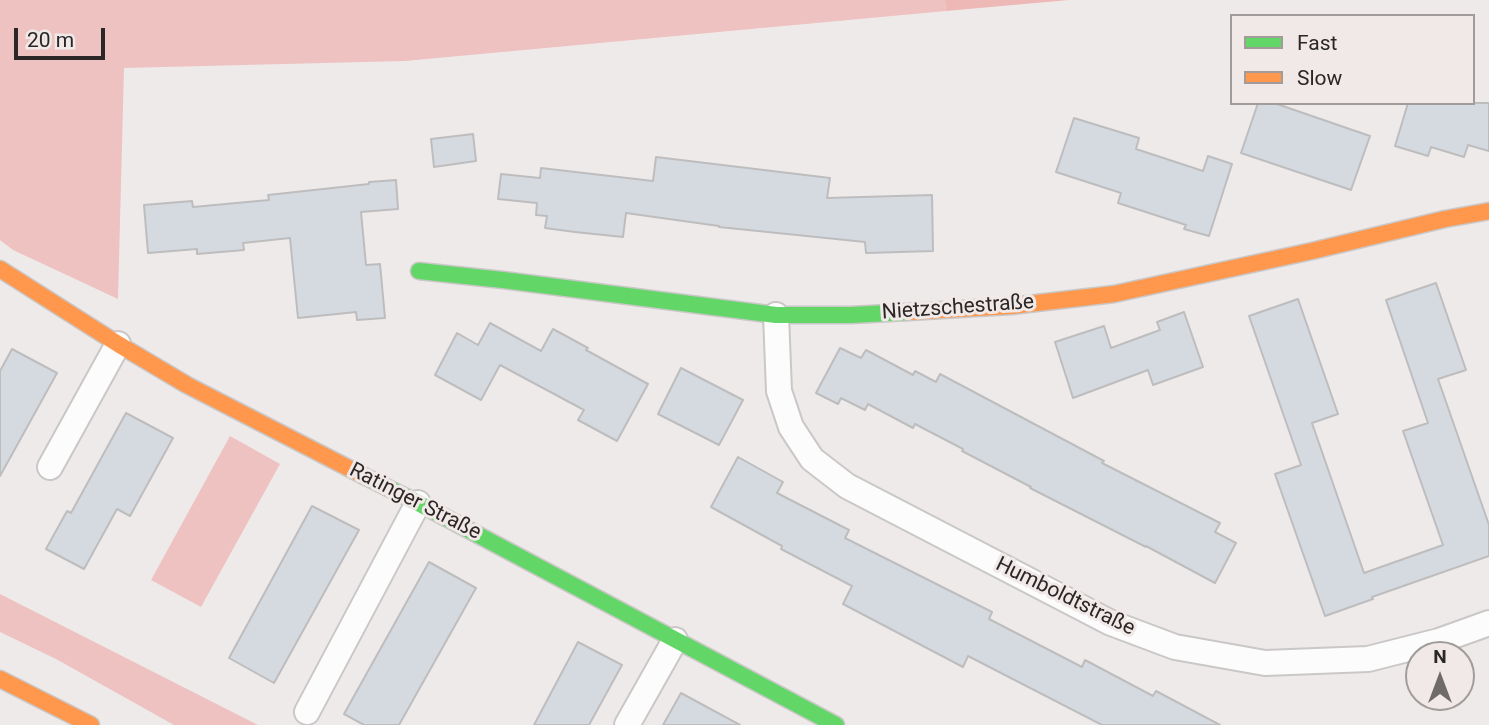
<!DOCTYPE html>
<html>
<head>
<meta charset="utf-8">
<style>
	body { margin:0 }
	#map { position:relative; width:1489px; height:725px; overflow:hidden; background:#efeaea; font-family:Roboto,sans-serif }
	canvas { display:block }
	.legend { position:absolute; left:1230px; top:14px; width:245px; height:91px; box-sizing:border-box; background:#f1e9e8; border:2px solid #a19b9a; margin:0; padding:9px 12px; list-style:none; font-size:21px; color:#2a2726 }
	.legend li { display:flex; align-items:center; gap:14px; height:35px }
	.legend b { width:35px; border:2px solid #a19b9a }
	.north { position:absolute; left:1405px; top:641px; width:70px; height:70px; box-sizing:border-box; background:#f1e9e8; border:2px solid #a19b9a; border-radius:50%; rotate:0deg; font-size:19px; font-weight:700; line-height:28px; text-align:center; color:#2a2726 }
	.north::after { content:''; display:block; margin:auto; width:24px; height:32px; background:#6f6b6b; clip-path:polygon(50% 0,100% 100%,50% 72%,0 100%) }
	.scale { position:absolute; left:14px; top:28px; width:91px; height:32px; box-sizing:border-box; border:4px solid #2a2726; border-top:0; padding-left:9px; font-size:21px; line-height:24px; white-space:nowrap; color:#2a2726; -webkit-text-stroke:5px #f1e9e8; paint-order:stroke }
</style>
</head>
<body>
<div id="map">
<canvas width="1489" height="725"></canvas>
<ul class="legend">
<li><b style="height:9px;background:#63d668"></b>Fast</li>
<li><b style="height:9px;background:#ff974d"></b>Slow</li>
</ul>
<div class="north">N</div>
<div class="scale">20 m</div>
</div>
<script>
const g = document.querySelector('canvas').getContext('2d');
g.lineJoin = 'round';
function paint(path, color) {
  g.fillStyle = color;
  g.fill(path, 'evenodd');
}
function toPath(rows) {
  const path = new Path2D();
  for (const r of rows) {
    path.moveTo(r[0], r[1]);
    for (let i = 2; i < r.length; i += 2) path.lineTo(r[i], r[i + 1]);
  }
  return path;
}
function strokePath(path, color, width, dash) {
  g.strokeStyle = color;
  g.lineWidth = width;
  g.lineCap = dash ? 'butt' : 'round';
  g.setLineDash(dash || []);
  g.stroke(path);
}
function label(font, color, halo, rows, align = 'center') {
  g.font = font + ' Roboto,sans-serif';
  g.lineWidth = 6;
  g.setLineDash([]);
  g.textBaseline = 'middle';
  g.strokeStyle = halo;
  g.fillStyle = color;
  for (const [text, x, y, turn = 0] of rows) {
    g.save();
    g.translate(x, y);
    g.rotate((+turn || 0) * Math.PI / 180);
    g.textAlign = isNaN(turn) ? turn : align;
    if (halo) g.strokeText(text, 0, 0);
    g.fillText(text, 0, 0);
    g.restore();
  }
}
paint(toPath([
	[0,0,945,0,946,11,405,61,124,68,118,299,13,250,0,240],
	[230,436,280,464,201,607,151,580],
	[0,594,258,725,174,725,56,659,0,632]
]), '#eec2c1');
paint(toPath([
	[945,0,1069,0,946,11]
]), '#edb8b6');
const building = toPath([
	[1258,103,1274,103,1370,136,1351,190,1241,153,1258,103],
	[1408,103,1489,103,1489,151,1468,145,1464,157,1431,147,1428,156,1395,146,1408,103],
	[1074,118,1139,138,1136,149,1203,171,1208,156,1232,164,1209,236,1184,229,1186,225,1118,203,1121,193,1056,172,1074,118],
	[473,134,476,161,434,167,431,139,473,134],
	[656,157,830,178,827,198,932,195,933,251,866,253,865,242,719,227,719,226,626,213,623,237,575,232,545,228,547,216,536,215,537,203,498,199,501,174,540,178,541,168,653,181,656,157],
	[396,180,398,209,361,212,366,265,380,264,385,318,357,320,356,312,298,318,290,238,243,243,244,250,197,254,197,249,148,253,144,205,192,201,193,207,269,200,268,195,369,184,369,182,396,180],
	[1436,283,1466,370,1438,379,1489,525,1489,556,1372,597,1373,599,1325,616,1275,474,1301,465,1249,316,1298,299,1338,414,1312,423,1364,573,1443,545,1403,431,1428,423,1386,300,1436,283],
	[1184,312,1203,367,1153,385,1148,370,1073,398,1055,342,1104,326,1111,348,1160,330,1157,322,1184,312],
	[490,323,541,351,553,329,588,348,586,350,648,384,617,441,578,420,584,410,500,365,481,400,435,375,457,333,478,345,490,323],
	[840,348,861,358,866,350,913,375,915,371,936,382,940,374,1104,461,1102,463,1220,523,1215,532,1236,543,1215,583,1146,546,1146,547,1030,488,1031,487,962,451,963,449,915,424,913,428,868,404,865,410,841,398,838,404,816,393,840,348],
	[12,349,57,373,0,476,0,371,12,349],
	[681,368,743,400,719,445,658,414,681,368],
	[126,413,173,438,130,516,117,509,84,569,46,549,67,511,71,513,126,413],
	[738,457,783,482,777,493,849,530,845,538,992,612,989,619,1082,667,1085,660,1153,696,1156,691,1220,725,1102,725,968,656,963,667,843,604,852,586,781,549,782,546,711,507,738,457],
	[312,506,359,530,274,683,229,658,312,506],
	[429,562,476,588,399,725,364,725,344,714,429,562],
	[578,642,622,665,589,725,534,725,578,642],
	[681,693,740,725,663,725,681,693]
]);
paint(building, '#d5dae1');
strokePath(building, '#bebdbe', 2);
const street = toPath([
	[776,315,779,391,791,427,812,459,847,486,1111,623,1175,647,1265,663,1368,659,1439,641,1489,623],
	[50,467,118,344],
	[307,712,418,503],
	[627,725,675,640]
]);
const fast = toPath([
	[419,271,503,280,776,315,851,315,908,312],
	[364,476,418,503,836,725]
]);
const slow = toPath([
	[0,269,118,344,187,385,364,476],
	[908,312,1011,306,1114,294,1312,251,1445,219,1489,211],
	[0,679,91,725]
]);
strokePath(street, '#cac7c7', 28);
strokePath(fast, '#cac7c7', 19);
strokePath(slow, '#cac7c7', 19);
strokePath(street, '#fdfcfc', 24);
strokePath(fast, '#63d668', 16);
strokePath(slow, '#ff974d', 16);
label('21px', '#2a2726', '#f1e9e8', [
	["Nietzschestraße",958,308,-4],
	["Ratinger Straße",415,502,27],
	["Humboldtstraße",1065,597,26]
]);
</script>
</body>
</html>
